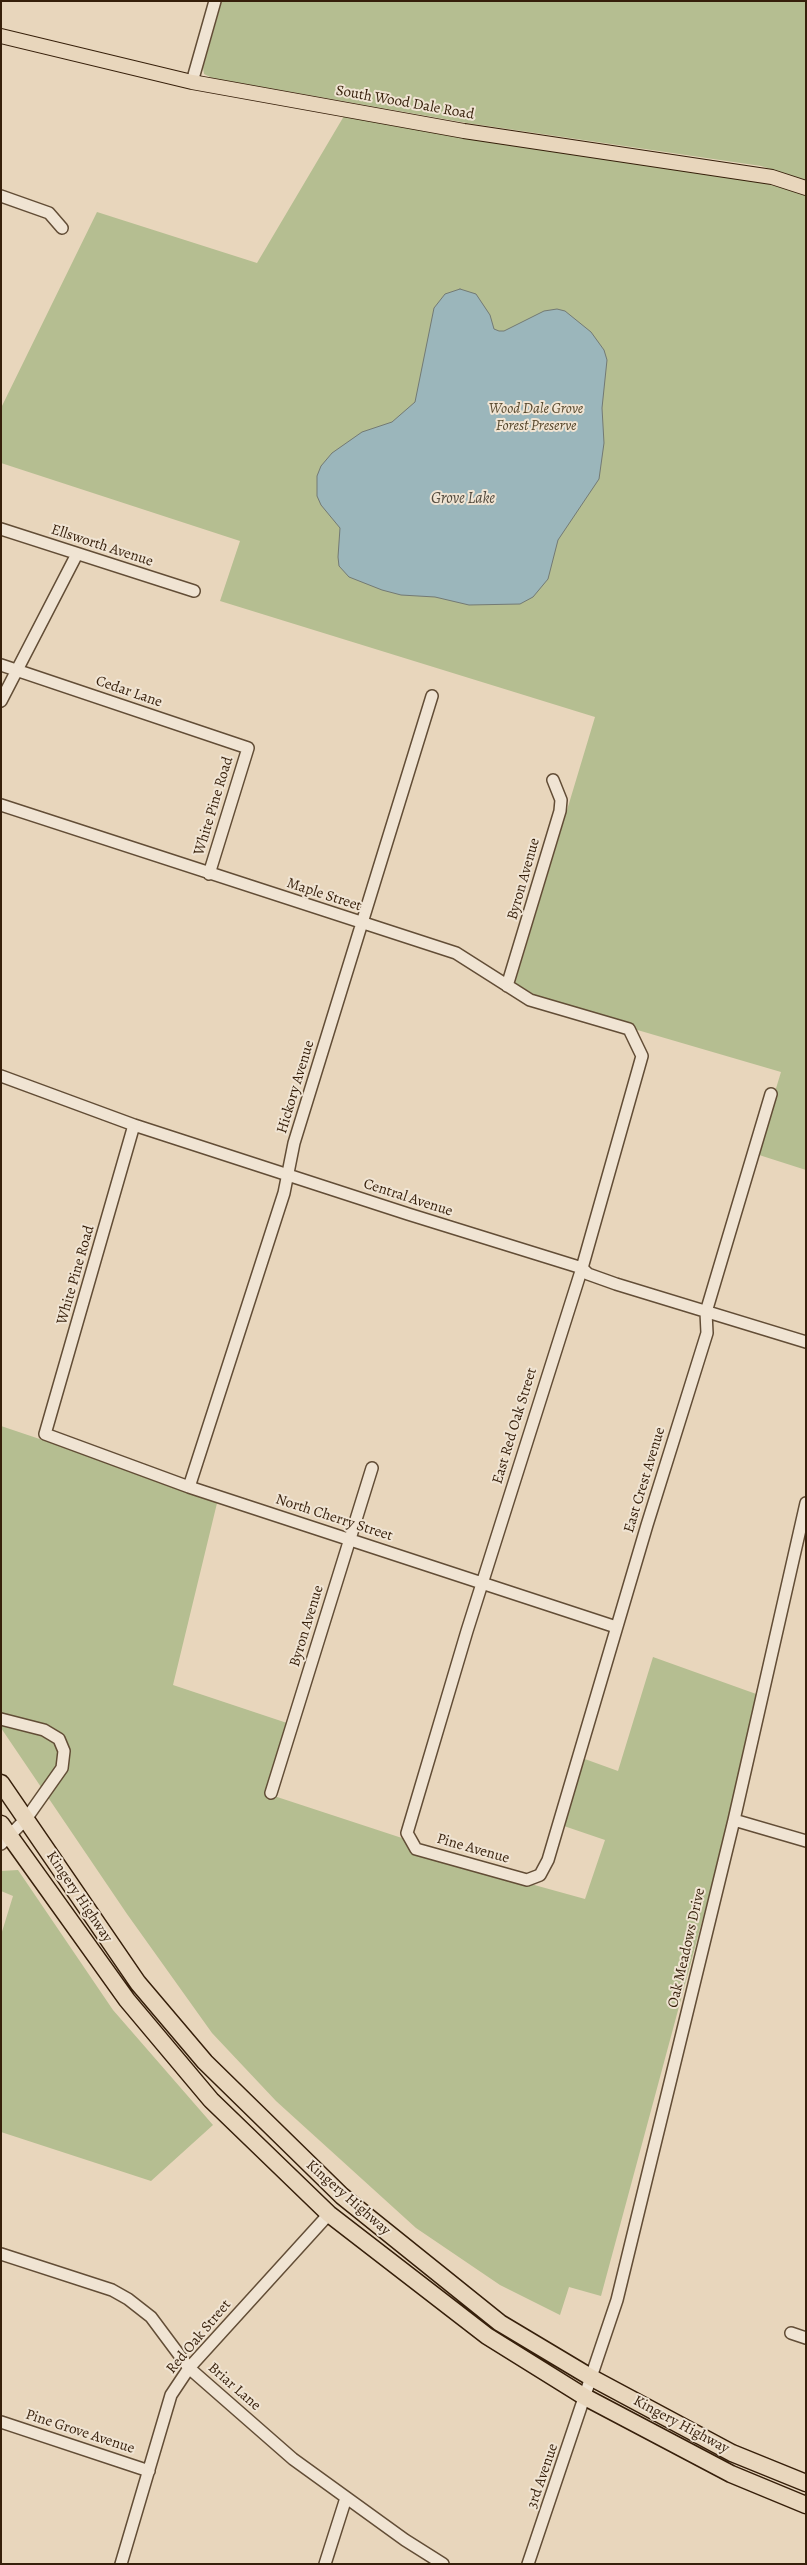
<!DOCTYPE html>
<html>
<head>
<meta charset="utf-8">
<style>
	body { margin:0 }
	#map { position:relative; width:807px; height:2565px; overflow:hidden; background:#e8d6bc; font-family:Alegreya,serif }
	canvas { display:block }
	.frame { position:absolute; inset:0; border:2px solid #361f0a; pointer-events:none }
</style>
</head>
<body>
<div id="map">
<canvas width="807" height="2565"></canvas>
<div class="frame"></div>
</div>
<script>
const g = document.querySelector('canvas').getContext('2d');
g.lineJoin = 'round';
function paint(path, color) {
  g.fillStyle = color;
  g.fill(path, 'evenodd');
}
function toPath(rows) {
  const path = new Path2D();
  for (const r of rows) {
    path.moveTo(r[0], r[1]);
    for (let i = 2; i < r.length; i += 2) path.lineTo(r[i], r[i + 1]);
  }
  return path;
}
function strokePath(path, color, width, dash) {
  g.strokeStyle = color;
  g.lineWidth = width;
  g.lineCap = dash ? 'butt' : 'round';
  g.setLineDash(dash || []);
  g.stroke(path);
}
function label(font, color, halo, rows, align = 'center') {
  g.font = font + ' Alegreya,serif';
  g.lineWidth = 4;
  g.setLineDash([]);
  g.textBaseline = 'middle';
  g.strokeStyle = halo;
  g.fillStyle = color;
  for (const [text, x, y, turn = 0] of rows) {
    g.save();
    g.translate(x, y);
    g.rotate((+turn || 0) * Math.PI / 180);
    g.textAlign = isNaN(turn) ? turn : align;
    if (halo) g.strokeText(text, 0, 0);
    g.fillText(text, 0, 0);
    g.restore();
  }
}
paint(toPath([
	[222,1,806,1,806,180,761,166,467,123,212,78,204,74,203,68],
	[344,116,758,181,806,195,806,1170,756,1154,781,1072,634,1029,618,1019,537,996,515,983,595,717,220,601,240,541,1,463,1,408,97,212,257,263],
	[1,1426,218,1499,173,1685,290,1724,268,1794,408,1840,415,1852,585,1899,605,1840,561,1825,582,1758,618,1771,653,1657,759,1695,708,1899,601,2296,569,2287,560,2315,500,2285,416,2228,276,2101,212,2033,127,1914,1,1728],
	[18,1870,113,2010,213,2125,151,2181,1,2132,1,1935,13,1896,1,1891,1,1871]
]), '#b5be91');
const water = toPath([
	[460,289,476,294,490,315,494,329,499,331,504,331,544,311,557,309,565,311,591,332,604,350,607,360,602,408,604,443,599,479,558,540,548,579,533,597,520,604,469,605,435,597,401,595,382,590,349,577,339,566,338,557,340,528,321,505,317,496,317,476,321,466,332,453,362,432,392,422,415,402,434,308,445,294,460,289]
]);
paint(water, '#9bb6bb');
strokePath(water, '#737a74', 1);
const minor = toPath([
	[192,82,215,1],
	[1,196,49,213,62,228],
	[1,529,194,591],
	[1,665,248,748,209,874],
	[1,701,77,554],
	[1,805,456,953,530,1000,629,1029,642,1056,582,1268,467,1631,407,1833,416,1849,527,1880,540,1875,548,1860,647,1525,707,1333,706,1312,771,1094],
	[507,986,560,811,561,800,553,780],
	[1,1076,134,1125,408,1214,582,1268,588,1274,616,1284,806,1342],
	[134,1125,45,1434,189,1487,616,1627],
	[189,1487,284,1193,294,1143,432,696],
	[1,1719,44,1730,59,1739,64,1751,62,1768,26,1819,1,1844],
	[271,1793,372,1468],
	[734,1820,806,1841],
	[1,2254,112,2290,128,2299,151,2317,189,2368,293,2459,405,2540,443,2564],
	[791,2333,806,2338],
	[1,2422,149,2471],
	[121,2564,171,2395,189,2368,329,2214],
	[325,2564,346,2498],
	[528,2564,617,2300,734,1820,806,1503]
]);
const major = toPath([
	[1,36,192,82,464,131,772,177,806,188]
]);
const highway = toPath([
	[1,1783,138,1983,205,2062,342,2196,500,2323,592,2378,732,2453,806,2483],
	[1,1824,127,2000,211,2100,329,2214,487,2336,585,2397,731,2474,806,2505]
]);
strokePath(minor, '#624d36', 14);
strokePath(major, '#361f0a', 16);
strokePath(highway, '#361f0a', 19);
strokePath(minor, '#f0e4d3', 11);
strokePath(major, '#e8d6bc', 14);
strokePath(highway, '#e8d6bc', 16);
label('15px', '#361f0a', '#f0e4d3', [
	["South Wood Dale Road",405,103,10],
	["Ellsworth Avenue",102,546,18],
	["Cedar Lane",129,692,19],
	["White Pine Road",214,806,-73],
	["Byron Avenue",524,879,-74],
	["Maple Street",324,895,18],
	["Hickory Avenue",296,1087,-73],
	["Central Avenue",408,1198,18],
	["White Pine Road",76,1275,-74],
	["East Red Oak Street",515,1426,-73],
	["East Crest Avenue",645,1480,-73],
	["North Cherry Street",334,1518,18],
	["Byron Avenue",307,1626,-73],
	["Pine Avenue",473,1849,16],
	["Kingery Highway",79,1897,56],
	["Oak Meadows Drive",687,1948,-77],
	["Kingery Highway",348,2198,41],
	["Red Oak Street",199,2337,-50],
	["Briar Lane",234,2387,41],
	["Kingery Highway",681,2425,28],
	["Pine Grove Avenue",80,2432,18],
	["3rd Avenue",543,2476,-71]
]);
label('italic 15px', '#56472c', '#f0e4d3', [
	["Wood Dale Grove",536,409],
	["Forest Preserve",536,426]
]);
label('italic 16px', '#544c3f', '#f0e4d3', [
	["Grove Lake",463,499]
]);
</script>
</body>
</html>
